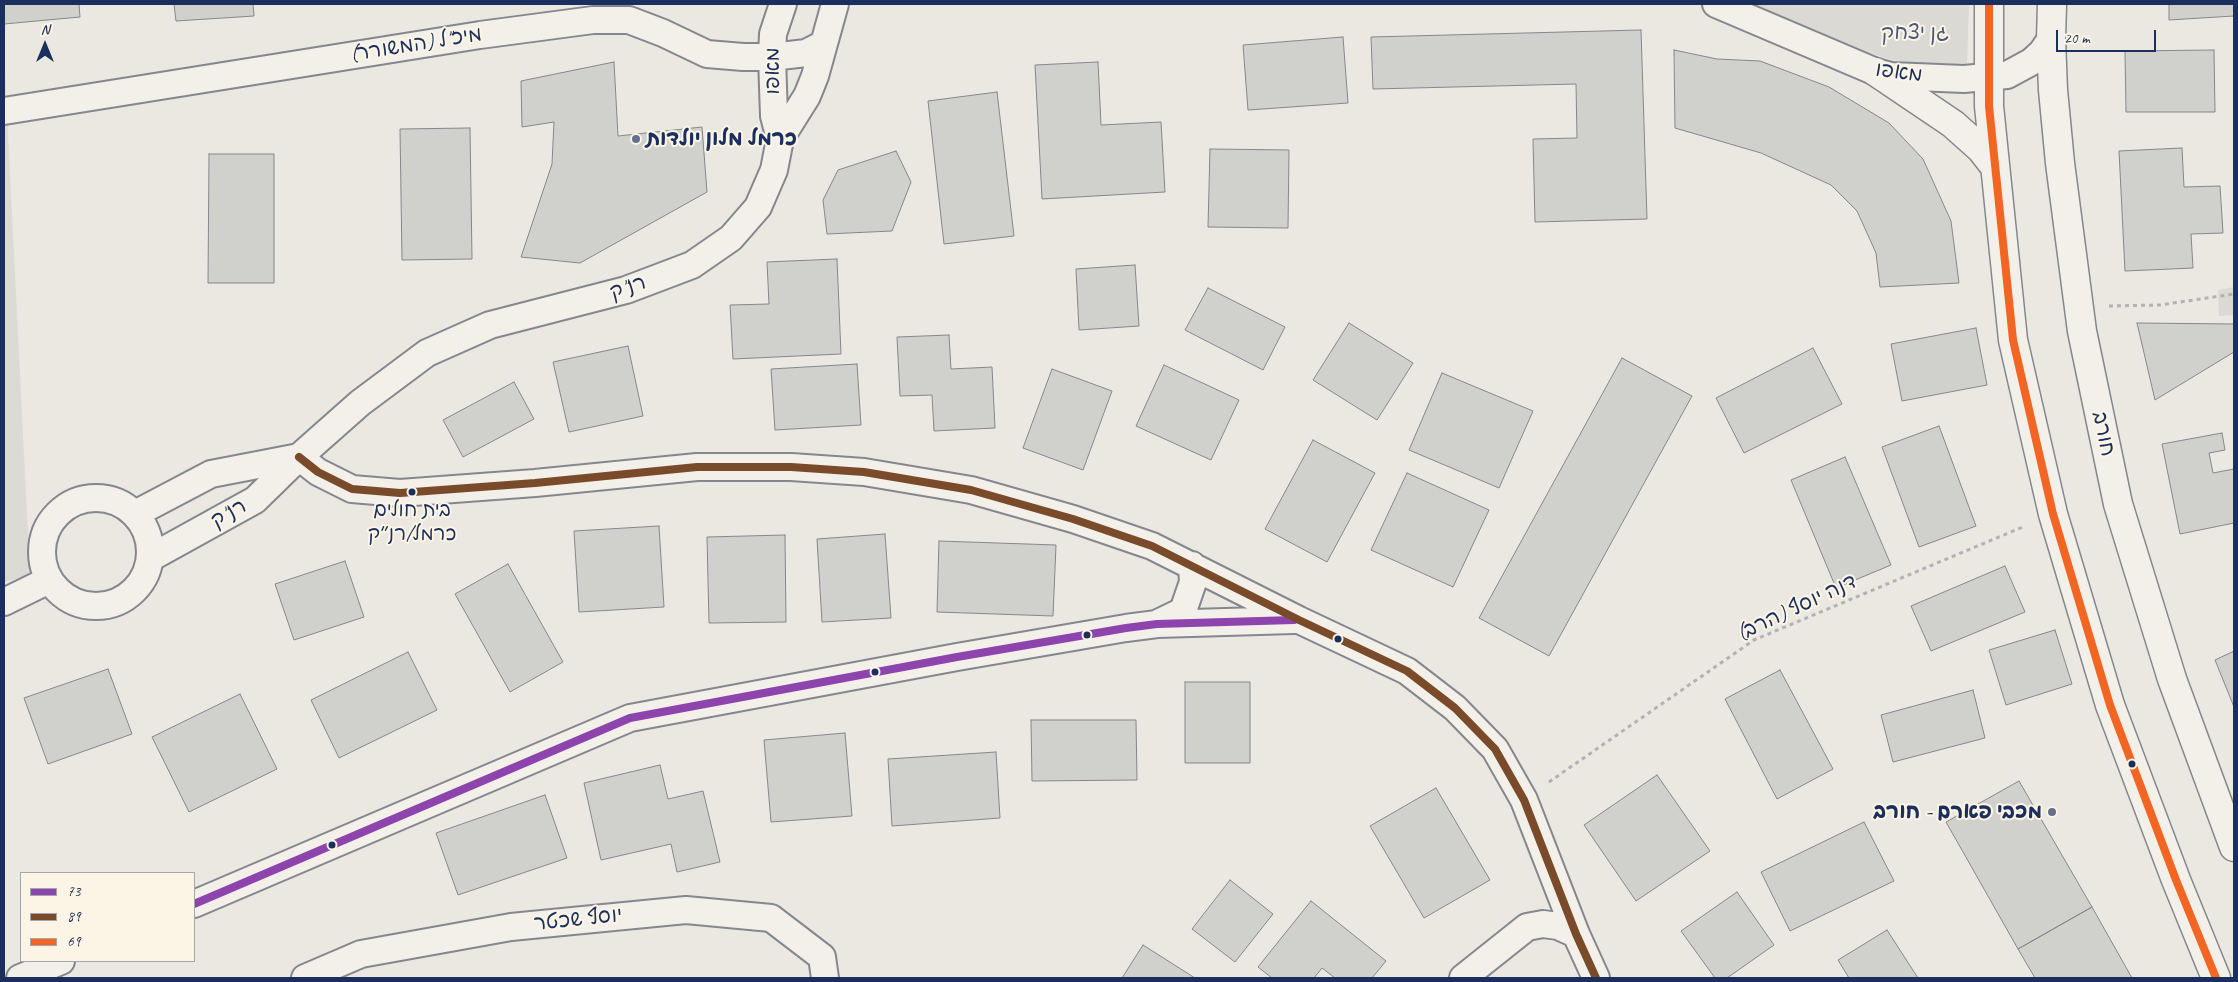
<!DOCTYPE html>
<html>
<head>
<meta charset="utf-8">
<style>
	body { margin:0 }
	#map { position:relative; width:2238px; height:982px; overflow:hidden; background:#eae8e1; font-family:Caveat,sans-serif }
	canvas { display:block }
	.frame { position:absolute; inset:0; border:5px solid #1b2f5e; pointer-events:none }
	.legend { position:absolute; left:20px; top:872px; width:175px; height:90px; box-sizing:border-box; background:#fcf5e5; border:1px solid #a2a6af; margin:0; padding:6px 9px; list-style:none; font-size:15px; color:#1b2f5e }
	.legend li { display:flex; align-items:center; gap:10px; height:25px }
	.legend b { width:25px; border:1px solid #a2a6af }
	.north { position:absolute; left:20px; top:20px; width:50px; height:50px; -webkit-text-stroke:4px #fcf5e5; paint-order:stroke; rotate:0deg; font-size:14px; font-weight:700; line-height:20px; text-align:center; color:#1b2f5e }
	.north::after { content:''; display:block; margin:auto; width:18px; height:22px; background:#1b2f5e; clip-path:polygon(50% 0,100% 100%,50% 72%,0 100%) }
	.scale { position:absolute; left:2056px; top:30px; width:100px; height:22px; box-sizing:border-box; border:2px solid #1b2f5e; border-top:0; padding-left:6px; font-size:15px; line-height:18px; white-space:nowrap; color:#1b2f5e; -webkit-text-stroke:4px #fcf5e5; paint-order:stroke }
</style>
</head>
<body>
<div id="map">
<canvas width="2238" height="982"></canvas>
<div class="frame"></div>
<ul class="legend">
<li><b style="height:6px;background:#8e44ad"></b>73</li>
<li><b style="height:6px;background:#7a4b2a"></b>89</li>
<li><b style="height:6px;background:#f26522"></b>69</li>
</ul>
<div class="north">N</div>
<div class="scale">20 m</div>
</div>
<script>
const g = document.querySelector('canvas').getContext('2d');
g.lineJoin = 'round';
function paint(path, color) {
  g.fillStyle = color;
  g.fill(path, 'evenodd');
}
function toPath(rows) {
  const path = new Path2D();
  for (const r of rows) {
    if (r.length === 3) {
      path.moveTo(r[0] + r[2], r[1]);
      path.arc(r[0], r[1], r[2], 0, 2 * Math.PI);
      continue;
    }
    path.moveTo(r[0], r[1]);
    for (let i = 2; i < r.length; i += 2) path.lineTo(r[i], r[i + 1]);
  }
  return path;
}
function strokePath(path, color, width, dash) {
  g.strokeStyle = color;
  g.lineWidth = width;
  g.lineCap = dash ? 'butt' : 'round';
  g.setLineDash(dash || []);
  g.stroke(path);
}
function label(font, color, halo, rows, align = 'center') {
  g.font = font + ' Caveat,"Playpen Sans Hebrew",sans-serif';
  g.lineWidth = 4;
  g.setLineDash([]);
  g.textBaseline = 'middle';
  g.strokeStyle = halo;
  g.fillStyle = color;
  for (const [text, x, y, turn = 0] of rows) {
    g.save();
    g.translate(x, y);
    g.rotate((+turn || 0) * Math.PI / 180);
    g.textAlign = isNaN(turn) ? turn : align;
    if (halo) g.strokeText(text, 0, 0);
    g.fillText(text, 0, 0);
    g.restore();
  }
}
paint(toPath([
	[4,53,30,575,4,582]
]), '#dbdad5');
paint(toPath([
	[1746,4,1969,4,1967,65,1909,63,1885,58,1852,47],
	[2234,287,2234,315,2219,316,2218,290]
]), '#dbd9d4');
const building = toPath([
	[4,4,79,4,80,17,4,24,4,4],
	[174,4,253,4,254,16,176,21,174,4],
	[2169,4,2234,4,2234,16,2169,20,2169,4],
	[1641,30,1647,219,1535,222,1533,139,1577,138,1576,84,1373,89,1371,37,1641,30],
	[1343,37,1348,103,1248,110,1243,45,1343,37],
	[1674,50,1717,59,1760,61,1829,87,1889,123,1923,159,1951,221,1959,283,1880,287,1876,253,1857,211,1831,185,1761,153,1675,128,1674,50],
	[2214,50,2215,112,2126,112,2125,51,2214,50],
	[614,62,618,136,702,127,707,192,580,263,521,257,552,164,554,122,522,127,521,81,614,62],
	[1098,62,1101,125,1161,122,1165,192,1042,199,1035,65,1098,62],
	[997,92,1014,236,944,244,928,101,997,92],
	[470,128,472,259,402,260,400,129,470,128],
	[2182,148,2184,187,2220,186,2223,233,2191,234,2193,268,2125,271,2119,151,2182,148],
	[1210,149,1289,150,1288,228,1208,227,1210,149],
	[896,151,911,182,892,231,827,234,823,200,838,170,896,151],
	[209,154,274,154,274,283,208,283,209,154],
	[837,259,841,354,733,359,730,305,769,304,767,262,837,259],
	[1135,265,1139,326,1079,330,1076,269,1135,265],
	[1208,288,1285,327,1263,370,1185,330,1208,288],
	[1349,323,1413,363,1377,420,1313,380,1349,323],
	[2137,323,2234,324,2234,352,2155,400,2137,323],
	[1976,328,1987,385,1902,401,1891,344,1976,328],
	[949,335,951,369,992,367,995,428,934,431,932,395,900,396,897,337,949,335],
	[628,346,643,416,569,432,553,362,628,346],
	[1813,348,1842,404,1744,453,1716,398,1813,348],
	[1622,358,1692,396,1549,656,1479,618,1622,358],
	[857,364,861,425,775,430,771,369,857,364],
	[1164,365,1239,400,1211,460,1136,426,1164,365],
	[1052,369,1112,391,1083,470,1023,448,1052,369],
	[1442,373,1533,411,1499,488,1409,450,1442,373],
	[514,382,534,419,463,457,443,420,514,382],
	[1939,426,1976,526,1919,547,1882,447,1939,426],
	[2222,433,2225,450,2209,453,2213,473,2234,469,2234,523,2180,534,2162,444,2222,433],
	[1313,440,1375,473,1327,562,1265,529,1313,440],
	[1845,457,1891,565,1836,588,1791,480,1845,457],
	[1407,473,1489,510,1453,587,1371,550,1407,473],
	[659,526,664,607,579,612,574,531,659,526],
	[885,534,891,618,822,622,817,539,885,534],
	[785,535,786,622,709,623,707,537,785,535],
	[939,541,1056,545,1053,616,937,612,939,541],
	[345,561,364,617,294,640,275,584,345,561],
	[508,564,563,662,510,692,455,594,508,564],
	[2005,566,2025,612,1931,651,1911,606,2005,566],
	[2055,630,2072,684,2006,705,1989,650,2055,630],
	[2234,651,2234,707,2215,660,2234,651],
	[408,652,437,710,339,758,311,700,408,652],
	[108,669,132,734,48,764,24,698,108,669],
	[1780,670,1833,769,1777,799,1725,699,1780,670],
	[1185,682,1250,682,1250,763,1185,763,1185,682],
	[1973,690,1985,738,1893,762,1881,715,1973,690],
	[240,694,277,769,189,812,152,737,240,694],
	[1031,720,1136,720,1137,780,1032,781,1031,720],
	[845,733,852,816,771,822,764,740,845,733],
	[996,752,1000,818,892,826,888,759,996,752],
	[660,765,668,799,703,791,720,862,677,872,671,844,601,860,584,783,660,765],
	[1657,775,1710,851,1636,901,1584,825,1657,775],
	[2019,781,2092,907,2018,949,1946,822,2019,781],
	[1436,788,1490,880,1424,918,1370,826,1436,788],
	[545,795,567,858,458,895,436,833,545,795],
	[1864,822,1894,881,1790,931,1761,872,1864,822],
	[1230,880,1273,914,1235,962,1192,929,1230,880],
	[1737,892,1774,945,1727,978,1715,978,1681,931,1737,892],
	[1311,901,1386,961,1372,978,1335,978,1322,968,1314,978,1272,978,1258,967,1311,901],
	[2092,907,2132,978,2035,978,2018,949,2092,907],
	[1887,930,1918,978,1849,978,1838,960,1887,930],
	[1143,945,1195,978,1122,978,1143,945]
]);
paint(building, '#d0d0cd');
strokePath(building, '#84878d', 1);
const minor = toPath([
	[1716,4,1876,72,1891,76,1964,79,2007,75,2031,62,2042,52,2051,39],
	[4,111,480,35,593,20,629,20,663,33,707,54,743,57,772,57,806,53,822,45],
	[780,139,774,116,772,57,773,34,783,4],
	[299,457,318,472,352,489,400,493,535,483,697,467,791,467,864,472,971,490,1073,519,1152,546,1299,620,1407,671,1455,708,1495,749,1524,800,1576,934,1596,978],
	[96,552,54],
	[135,514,211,474,299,457],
	[150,558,255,500,299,457,360,403,427,353,490,325,626,290,692,265,731,238,758,207,774,170,780,139,807,96,815,76,835,4],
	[4,602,49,580],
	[1158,623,1183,611,1193,582,1192,565],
	[194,904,630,718,957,657,1126,628,1157,624,1294,620],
	[20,978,61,961],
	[305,978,361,954,511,927,686,910,771,918,822,957,825,978],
	[1463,978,1527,927,1543,924,1558,926,1576,934]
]);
const primary = toPath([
	[1989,4,1989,106,2013,340,2053,514,2110,705,2176,880,2216,978],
	[2052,4,2051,39,2053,90,2060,163,2082,331,2118,504,2172,679,2234,847],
	[1876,72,1953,124,1981,149,1995,167]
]);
strokePath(minor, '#84878d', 30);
strokePath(primary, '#84878d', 31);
strokePath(toPath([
	[2109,306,2160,305,2234,294],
	[1549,782,1754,640,2025,526]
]), '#b0b2b3', 3, [4, 4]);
strokePath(minor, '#f3f0ea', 26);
strokePath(primary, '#f3f0ea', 28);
strokePath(toPath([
	[194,904,630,718,957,657,1126,628,1157,624,1294,620]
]), '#8e44ad', 8);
strokePath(toPath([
	[299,457,318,472,352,489,400,493,535,483,697,467,791,467,864,472,971,490,1073,519,1152,546,1299,620,1407,671,1455,708,1495,749,1524,800,1576,934,1596,978]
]), '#7a4b2a', 8);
strokePath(toPath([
	[1989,4,1989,106,2013,340,2053,514,2110,705,2176,880,2216,978]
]), '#f26522', 8);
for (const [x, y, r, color] of [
	[636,139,5,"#63708c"],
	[412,492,4.5,"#1b2f5e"],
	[1087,635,4.5,"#1b2f5e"],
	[1338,639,4.5,"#1b2f5e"],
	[875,672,4.5,"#1b2f5e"],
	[2132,764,4.5,"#1b2f5e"],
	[2052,812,5,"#63708c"],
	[332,845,4.5,"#1b2f5e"]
]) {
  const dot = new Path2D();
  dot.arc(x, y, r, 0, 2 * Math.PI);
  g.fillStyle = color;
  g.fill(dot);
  strokePath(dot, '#fcf5e5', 2);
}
label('20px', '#1b2f5e', '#fcf5e5', [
	["בית חולים",412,511],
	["כרמל/רנ״ק",412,535]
]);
label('21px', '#485679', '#fcf5e5', [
	["גן יצחק",1915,33]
]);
label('21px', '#1b2f5e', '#fcf5e5', [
	["מיכ\"ל (המשורר)",416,45,-9],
	["מאפו",773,71,-90],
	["מאפו",1899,73,8],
	["רנ\"ק",628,288,-18],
	["חורב",2103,434,78],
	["רנ\"ק",229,514,-29],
	["דנה יוסף (הרב)",1797,608,-25],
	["יוסף שכטר",578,920,-6]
]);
label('bold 21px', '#1b2f5e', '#fcf5e5', [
	["כרמל מלון יולדות",646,139],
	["מכבי פארם - חורב",2042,812,"right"]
], 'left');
</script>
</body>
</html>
